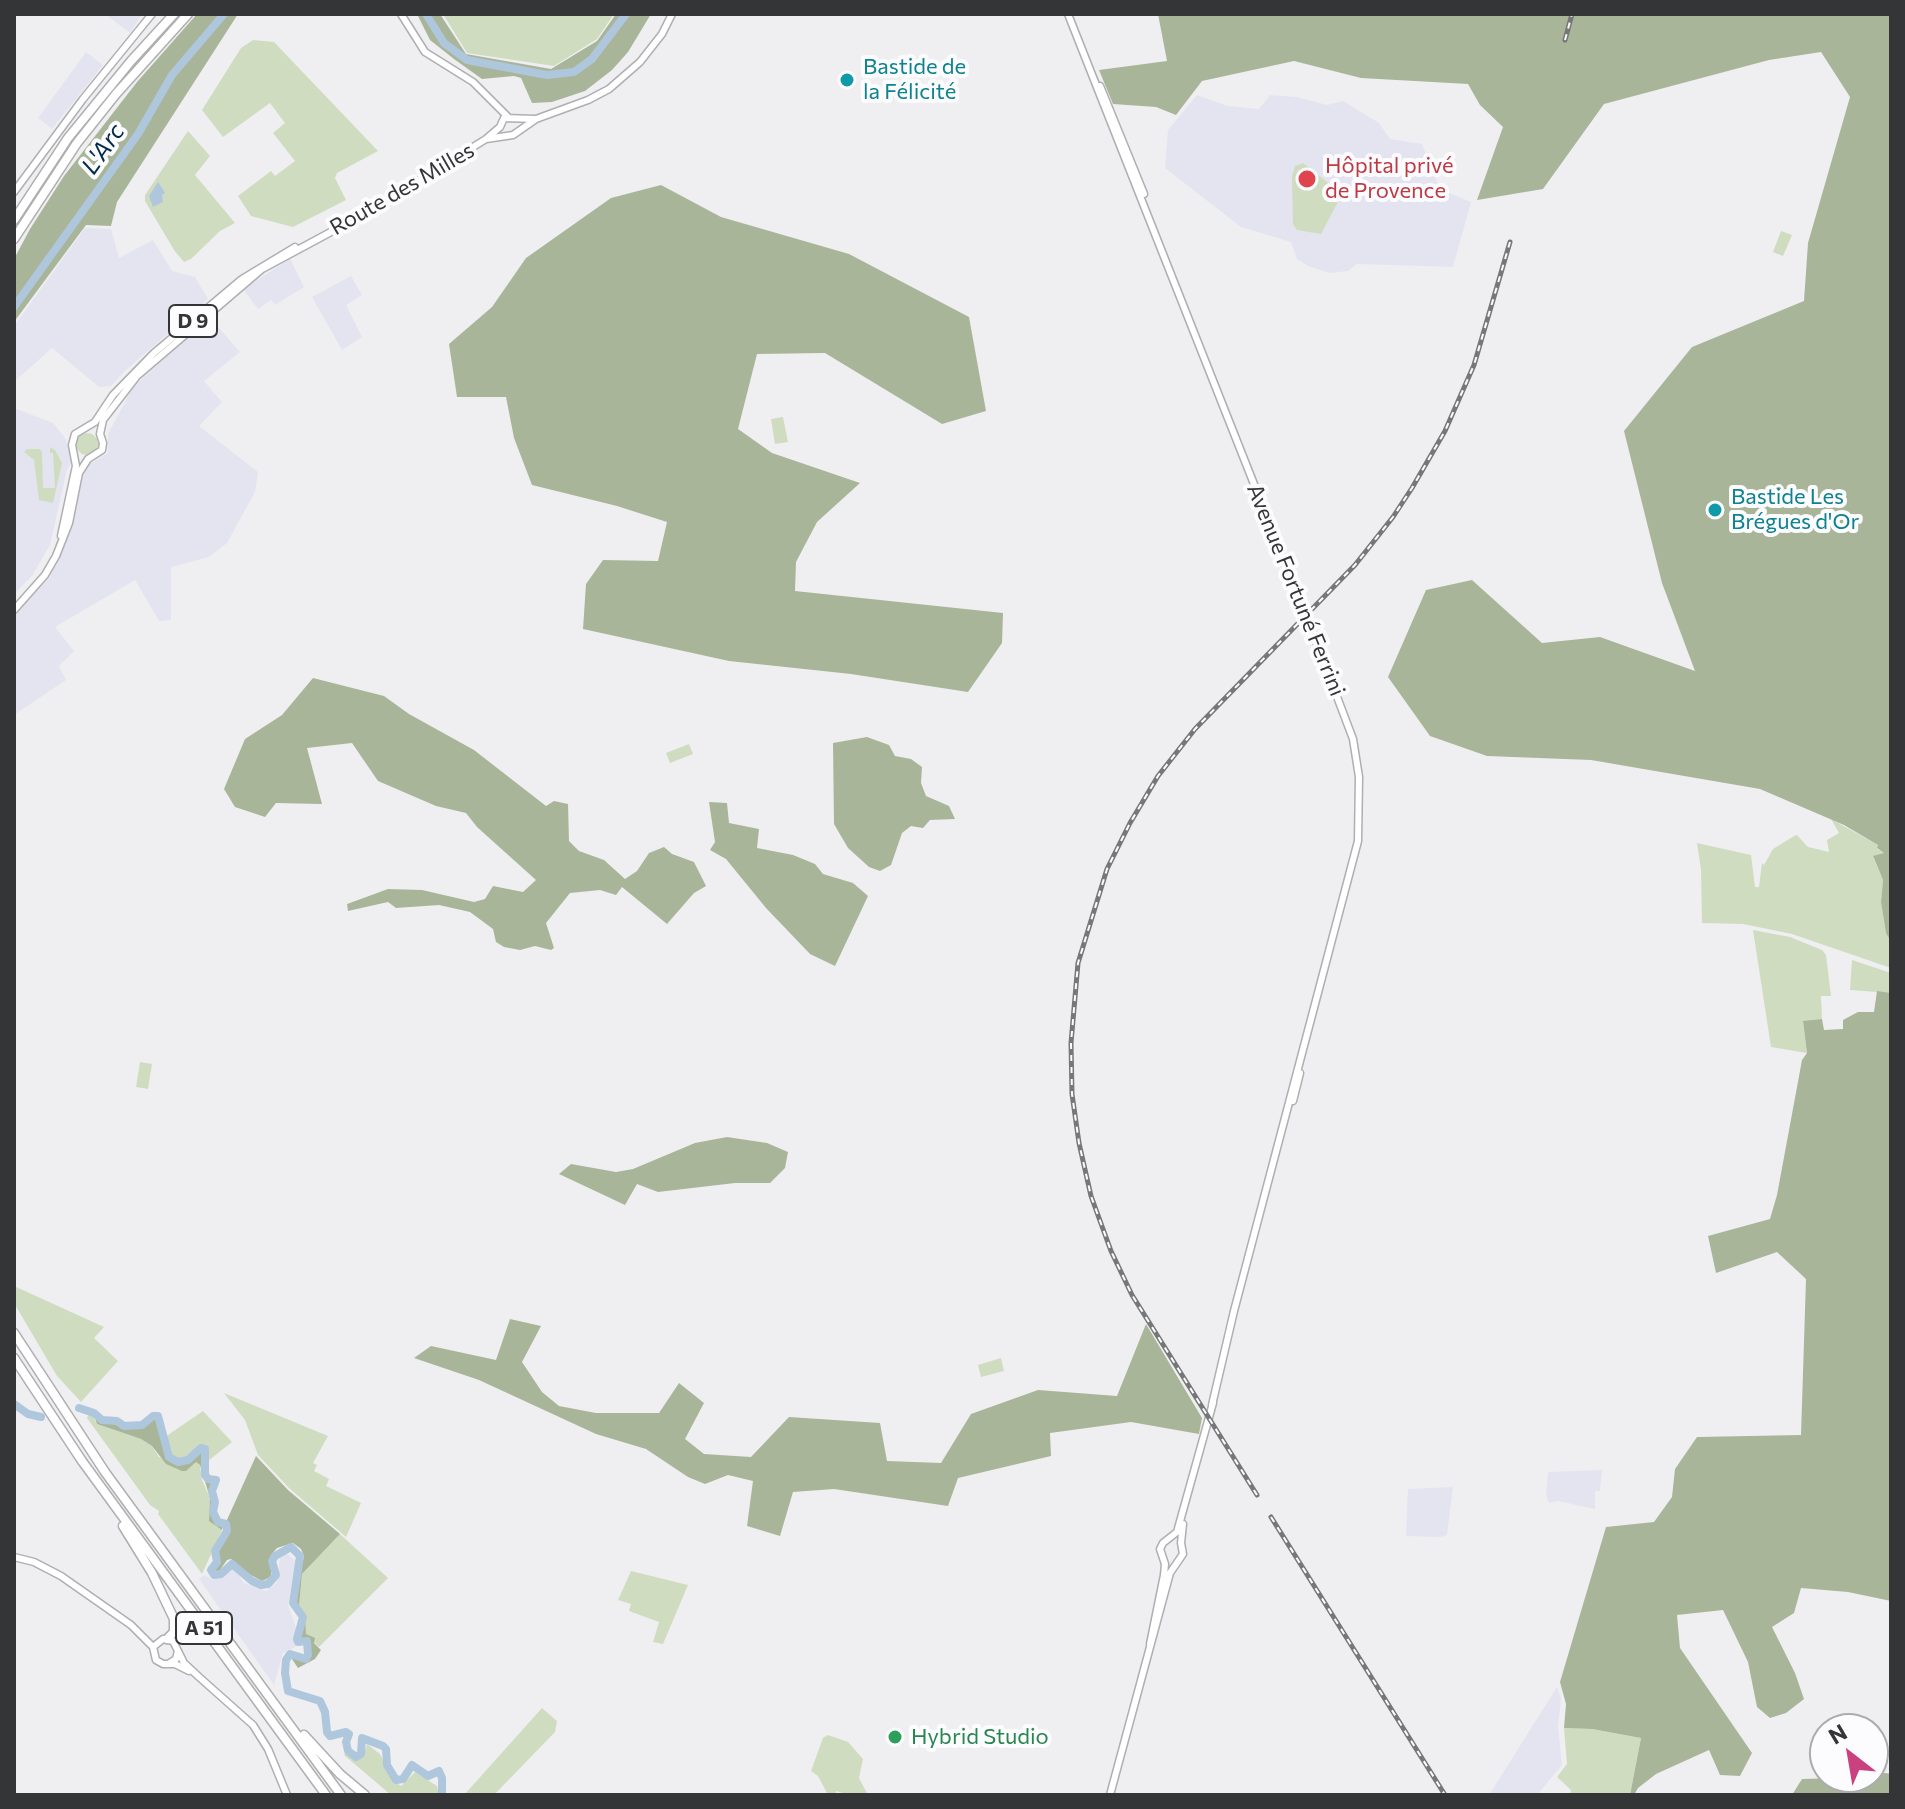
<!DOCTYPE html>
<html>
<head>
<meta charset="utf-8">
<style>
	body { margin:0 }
	#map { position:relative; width:1905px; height:1809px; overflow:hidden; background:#efeff2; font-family:Commissioner,sans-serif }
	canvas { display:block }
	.frame { position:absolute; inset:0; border:16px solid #343536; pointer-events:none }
	.north { position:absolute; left:1809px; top:1713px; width:80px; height:80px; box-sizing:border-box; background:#fcfcff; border:2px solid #acacaf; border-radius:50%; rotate:329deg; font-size:22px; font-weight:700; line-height:32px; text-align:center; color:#343536 }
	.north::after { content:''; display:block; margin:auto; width:28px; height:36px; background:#c9417f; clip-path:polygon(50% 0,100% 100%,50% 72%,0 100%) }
</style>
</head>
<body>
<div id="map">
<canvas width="1905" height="1809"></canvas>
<div class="frame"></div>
<div class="north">N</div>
</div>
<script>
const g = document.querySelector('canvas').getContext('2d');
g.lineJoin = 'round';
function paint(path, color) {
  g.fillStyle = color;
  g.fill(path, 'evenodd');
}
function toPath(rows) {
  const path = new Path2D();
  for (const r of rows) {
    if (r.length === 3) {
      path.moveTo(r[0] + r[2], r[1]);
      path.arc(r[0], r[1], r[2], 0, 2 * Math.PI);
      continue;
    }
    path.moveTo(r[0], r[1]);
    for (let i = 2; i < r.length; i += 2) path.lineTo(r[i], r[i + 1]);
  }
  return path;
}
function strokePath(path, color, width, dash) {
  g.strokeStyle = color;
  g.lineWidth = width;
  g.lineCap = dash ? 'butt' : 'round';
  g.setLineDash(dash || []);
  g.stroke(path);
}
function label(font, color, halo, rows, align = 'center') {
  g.font = font + ' Commissioner,sans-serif';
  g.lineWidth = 8;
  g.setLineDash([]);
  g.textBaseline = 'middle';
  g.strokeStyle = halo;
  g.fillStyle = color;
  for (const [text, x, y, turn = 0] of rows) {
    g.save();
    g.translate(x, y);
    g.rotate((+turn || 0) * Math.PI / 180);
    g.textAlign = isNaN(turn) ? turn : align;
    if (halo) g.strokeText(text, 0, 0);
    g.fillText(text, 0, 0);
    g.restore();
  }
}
paint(toPath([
	[105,14,142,14,130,33],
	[86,52,103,65,52,129,38,118],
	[1197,95,1228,106,1259,109,1270,95,1297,97,1327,105,1343,101,1379,123,1390,139,1422,144,1440,189,1471,202,1453,267,1357,264,1348,271,1330,273,1308,266,1297,259,1291,242,1241,227,1165,168,1168,130],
	[85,228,111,229,119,258,153,240,172,271,195,277,208,299,126,370,111,386,99,387,52,348,15,381,14,326],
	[290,259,304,287,275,305,271,300,258,309,243,289],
	[351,276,362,295,346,305,362,337,342,350,312,297],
	[210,318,240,352,204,381,222,402,199,426,258,472,255,492,227,543,209,557,171,567,171,620,159,621,135,580,55,627,74,651,59,666,66,680,14,715,14,615,50,577,73,526,85,467,108,453,108,434,133,387],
	[14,408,53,423,65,438,73,459,67,470,50,545,32,576,14,594],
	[1602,1470,1600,1491,1595,1491,1595,1509,1558,1501,1549,1503,1546,1494,1548,1472],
	[1453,1487,1447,1535,1440,1537,1406,1536,1408,1489],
	[286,1553,296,1561,288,1605,302,1644,283,1653,274,1685,199,1579,204,1575,213,1580,234,1568,244,1583,266,1591,277,1582,280,1557],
	[1557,1687,1561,1699,1558,1726,1562,1765,1537,1795,1489,1795]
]), '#e3e4ef');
paint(toPath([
	[443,14,614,14,597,39,554,66,467,53],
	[253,40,274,42,378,151,337,173,335,178,346,200,293,227,251,216,238,196,271,171,275,176,295,161,273,133,285,123,270,103,223,137,202,110,241,48],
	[188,131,210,156,195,175,235,223,220,231,191,259,184,262,174,250,145,201,145,195],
	[1303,163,1342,194,1321,234,1297,230,1293,224,1292,176,1295,166],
	[1781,231,1792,235,1783,256,1773,252],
	[783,417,788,442,775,444,771,419],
	[87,444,11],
	[50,447,55,450,62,463,53,503,39,500,34,460,24,452,27,449,40,449,42,453,43,488,55,488,53,453,50,453],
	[689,744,693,754,670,763,666,753],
	[1831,819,1878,845,1877,849,1885,853,1873,857,1883,880,1881,902,1886,932,1891,942,1891,968,1792,934,1743,924,1702,923,1701,870,1697,843,1751,855,1755,887,1759,887,1762,863,1764,865,1773,849,1794,836,1797,835,1808,847,1829,852,1827,840,1839,833],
	[1753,930,1790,937,1822,950,1826,955,1831,996,1821,996,1822,1019,1803,1022,1807,1053,1771,1047],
	[1852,960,1891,973,1891,993,1850,990],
	[140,1062,152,1064,148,1089,136,1087],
	[14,1286,104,1327,94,1338,118,1361,81,1402,57,1376,14,1303],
	[1001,1358,1004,1371,981,1377,978,1365],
	[224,1393,328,1436,313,1463,317,1465,314,1471,329,1479,326,1486,361,1503,346,1537,289,1488,258,1455,245,1420],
	[90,1411,97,1424,141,1439,152,1446,159,1457,186,1471,196,1461,200,1465,202,1480,210,1498,209,1520,222,1530,202,1574,158,1514,159,1511,150,1505,87,1418],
	[203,1411,232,1442,208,1461,207,1449,204,1447,199,1447,186,1459,173,1459,165,1437],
	[340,1534,388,1578,319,1647,306,1634,305,1615,299,1606,302,1574],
	[631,1571,688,1585,663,1644,653,1642,659,1622,629,1611,631,1604,618,1600],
	[542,1708,557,1721,555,1732,494,1795,464,1795],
	[1564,1728,1592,1729,1641,1738,1630,1795,1570,1795,1571,1790,1557,1777,1567,1764],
	[828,1735,848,1742,863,1759,859,1778,868,1795,850,1795,836,1791,835,1795,828,1795,818,1776,811,1771,823,1738],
	[367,1744,380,1754,393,1780,401,1786,415,1772,437,1786,439,1795,391,1795,344,1755,347,1752,358,1758,363,1757]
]), '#d0dcc0');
paint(toPath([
	[197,14,238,14,117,202,111,226,86,225,14,322,14,259,30,229,64,176,137,82],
	[417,14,440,14,466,54,551,69,597,41,616,14,651,14,628,52,612,70,585,91,552,102,532,103,521,78,514,76,482,79,454,59,430,40],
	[1158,14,1891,14,1891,942,1886,933,1881,902,1883,880,1873,856,1884,853,1877,848,1878,845,1844,825,1760,789,1591,760,1487,756,1430,736,1388,677,1426,590,1472,580,1542,643,1600,637,1695,671,1662,583,1624,431,1692,347,1804,301,1808,243,1850,97,1821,52,1769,60,1604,104,1543,189,1477,200,1503,127,1480,105,1468,84,1361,78,1294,61,1202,81,1176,115,1156,107,1113,104,1099,70,1167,61],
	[661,185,721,217,849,254,969,317,986,411,942,424,825,353,757,354,738,429,772,453,860,483,817,522,796,562,795,591,1003,613,1002,643,968,692,851,674,729,661,583,629,586,584,603,560,658,561,667,522,617,506,532,485,514,438,506,397,457,397,449,344,492,307,526,258,611,198],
	[313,678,384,696,409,714,474,750,546,806,554,801,568,804,569,841,579,851,604,860,625,879,637,871,649,853,664,847,672,854,694,862,706,886,694,893,667,924,622,887,616,895,600,890,570,893,546,923,554,948,551,950,535,946,520,950,504,947,496,942,493,929,470,912,439,905,396,908,388,902,348,911,347,904,388,889,422,890,474,902,485,899,493,886,523,892,536,880,477,827,466,813,436,806,378,781,352,743,307,748,322,804,276,803,265,817,235,807,224,789,245,739,282,715],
	[867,737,889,745,895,756,911,759,922,767,921,783,926,796,949,806,955,819,930,820,923,828,911,826,902,833,891,865,880,871,869,867,848,848,834,824,833,743],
	[709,802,727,803,729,823,759,829,757,848,793,855,815,864,823,874,853,883,868,896,835,966,810,954,766,908,726,859,710,850,715,842],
	[1877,991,1891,993,1891,1601,1848,1592,1801,1588,1794,1613,1772,1627,1795,1673,1804,1699,1786,1713,1770,1718,1757,1707,1748,1662,1723,1610,1677,1615,1680,1648,1752,1753,1740,1776,1720,1775,1709,1750,1656,1774,1638,1788,1634,1795,1630,1795,1641,1738,1592,1729,1564,1728,1566,1704,1560,1682,1606,1527,1654,1522,1672,1497,1675,1469,1697,1437,1801,1435,1806,1279,1777,1252,1716,1273,1708,1236,1770,1219,1777,1195,1802,1060,1807,1053,1803,1021,1822,1019,1824,1030,1843,1029,1843,1020,1858,1012,1874,1012],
	[727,1137,767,1143,788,1152,785,1168,770,1183,735,1183,658,1192,637,1184,625,1205,559,1174,571,1164,616,1172,633,1169,695,1143],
	[510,1319,541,1326,522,1362,542,1392,559,1406,596,1413,659,1413,679,1383,704,1403,685,1439,704,1454,751,1457,789,1417,880,1423,887,1461,941,1463,971,1414,1038,1390,1117,1396,1146,1324,1202,1418,1199,1434,1131,1422,1050,1433,1051,1456,958,1478,948,1506,834,1489,793,1492,780,1536,747,1526,753,1481,728,1475,705,1484,688,1477,646,1449,596,1434,479,1380,414,1358,431,1346,496,1360],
	[93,1412,103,1422,118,1423,127,1427,142,1426,153,1417,158,1417,168,1458,176,1463,189,1461,204,1449,205,1478,215,1481,212,1491,214,1504,212,1514,216,1522,223,1522,222,1530,209,1521,210,1498,200,1465,196,1462,186,1471,182,1471,166,1464,152,1446,141,1439,97,1424],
	[256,1456,288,1490,340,1534,302,1574,299,1606,305,1615,306,1634,315,1638,314,1643,321,1650,315,1659,298,1668,290,1656,306,1660,309,1657,308,1639,298,1639,304,1617,294,1604,304,1556,301,1549,293,1543,277,1548,271,1555,271,1577,262,1581,245,1572,231,1559,227,1560,220,1570,215,1573,212,1570,219,1561,217,1551,227,1532,226,1522],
	[1886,1773,1891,1774,1891,1795,1792,1795,1802,1779,1873,1777,1873,1774]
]), '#a9b599');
paint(toPath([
	[158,182,165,193,162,195,163,202,153,207,149,196]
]), '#aec7dd');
strokePath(toPath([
	[426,14,444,43,467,60,547,75,574,72,592,59,626,14],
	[14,307,138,134,172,75,224,14],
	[14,1404,28,1414,41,1417],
	[79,1408,94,1413,102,1420,117,1421,124,1426,142,1425,153,1416,158,1416,169,1457,178,1462,188,1460,201,1448,205,1449,205,1475,208,1479,216,1480,212,1491,215,1502,213,1512,218,1522,226,1524,227,1531,215,1551,217,1562,211,1570,214,1575,221,1574,232,1564,252,1581,261,1585,268,1584,276,1575,272,1561,275,1556,291,1547,300,1556,293,1603,303,1617,297,1639,298,1642,307,1641,308,1655,306,1659,290,1654,286,1660,285,1673,288,1691,320,1701,325,1712,327,1732,330,1736,346,1732,349,1734,346,1742,348,1751,356,1757,361,1754,362,1738,383,1746,386,1749,387,1765,396,1780,403,1779,412,1765,428,1776,439,1771,442,1778,442,1795]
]), '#aec7dd', 8);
const major = toPath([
	[401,14,425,52,473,82,508,117],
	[1068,14,1303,608],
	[1100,86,1144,194],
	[486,139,513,135,536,119,588,100,609,89,640,62,662,34,672,14],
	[14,192,83,99,152,14],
	[61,536,76,466,72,445,75,434,95,422,113,395,154,353,242,279,295,247],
	[14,610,45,575,56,556,69,523,79,473,88,459,102,450,103,443,100,434,103,420,137,376,262,269,368,212,486,139,500,127,504,118,536,119],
	[1293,1101,1300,1073],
	[1212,1405,1234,1311,1358,841,1359,777,1353,739,1311,628],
	[14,1557,34,1562,61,1576,131,1625,153,1647],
	[1150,1644,1164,1575,1165,1564,1160,1549,1163,1543,1177,1532,1213,1403],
	[178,1651,184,1663,199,1677,253,1725,268,1749,287,1795],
	[168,1664,176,1659,178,1651,173,1641,163,1639,153,1647,156,1660,163,1664,175,1664,189,1671],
	[1110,1795,1170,1573,1183,1554,1181,1543,1183,1524]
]);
const highway = toPath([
	[14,220,68,138,131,61,174,14],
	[14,239,77,143,116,94,188,14],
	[14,1333,105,1472,341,1795],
	[14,1358,82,1461,326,1795],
	[123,1526,152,1573,174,1619,174,1632,167,1639],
	[304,1735,340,1774,365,1795]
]);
strokePath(major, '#afafb2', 9);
strokePath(highway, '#afafb2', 11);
strokePath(major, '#fff', 6);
strokePath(highway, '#fff', 8);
const rail = toPath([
	[1565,40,1572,14],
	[1257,1495,1132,1295,1111,1251,1091,1196,1079,1143,1072,1094,1071,1043,1078,963,1107,869,1130,823,1158,776,1195,729,1355,565,1393,517,1412,488,1445,431,1474,365,1510,242],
	[1271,1517,1445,1795]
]);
strokePath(rail, '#767778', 5);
strokePath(rail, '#fcfcff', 2, [6]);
const majorBridge = toPath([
	[1303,608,1311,628]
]);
strokePath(majorBridge, '#afafb2', 9, []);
strokePath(majorBridge, '#fff', 6);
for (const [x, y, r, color] of [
	[847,80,8,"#0f9aa8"],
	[1307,179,10,"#e0444e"],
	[1715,510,8,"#0f9aa8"],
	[895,1737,8,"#2e9e5b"]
]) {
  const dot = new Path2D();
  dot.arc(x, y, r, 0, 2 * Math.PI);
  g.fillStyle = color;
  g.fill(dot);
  strokePath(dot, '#fcfcff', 3);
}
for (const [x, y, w] of [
	[193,321,48],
	[204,1628,56]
]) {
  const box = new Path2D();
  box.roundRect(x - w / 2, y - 16, w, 32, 6);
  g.fillStyle = '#fcfcff';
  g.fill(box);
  strokePath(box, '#343536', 2);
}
label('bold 20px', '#343536', null, [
	["D 9",193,321],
	["A 51",204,1628]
]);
label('22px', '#0d838f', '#fcfcff', [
	["Bastide de",863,67],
	["la Félicité",863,92],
	["Bastide Les",1731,497],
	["Brégues d'Or",1731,522]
], 'left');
label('22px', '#be3a42', '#fcfcff', [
	["Hôpital privé",1325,166],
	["de Provence",1325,191]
], 'left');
label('22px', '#343536', '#fcfcff', [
	["Route des Milles",402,189,-30],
	["Avenue Fortuné Ferrini",1296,590,68]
]);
label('22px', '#27864d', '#fcfcff', [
	["Hybrid Studio",911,1737]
], 'left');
label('italic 24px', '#002c4a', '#fcfcff', [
	["L'Arc",103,149,-55]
]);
</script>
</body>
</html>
